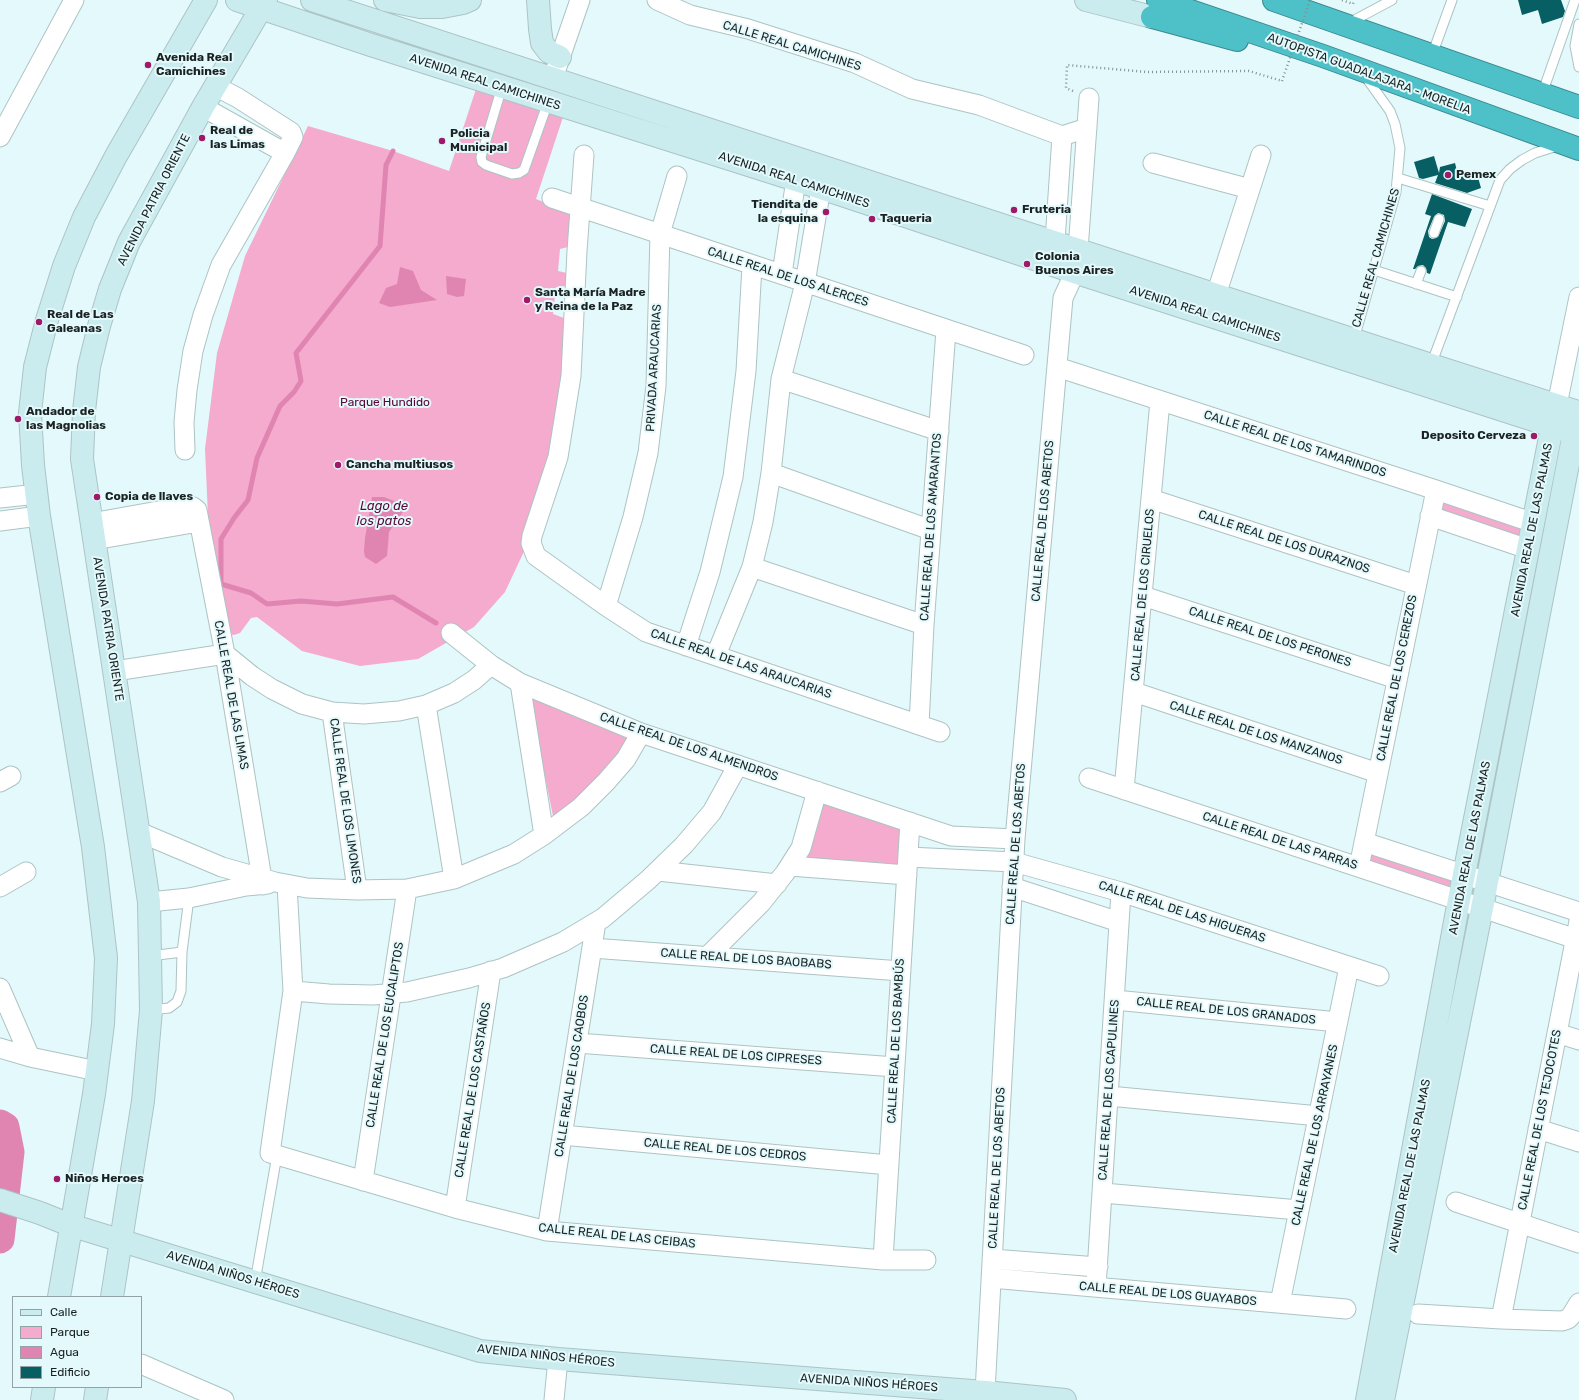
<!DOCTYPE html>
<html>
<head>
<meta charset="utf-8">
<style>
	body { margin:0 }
	#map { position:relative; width:1579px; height:1400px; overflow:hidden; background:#e3f9fb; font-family:Rubik,sans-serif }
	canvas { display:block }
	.legend { position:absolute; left:12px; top:1296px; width:130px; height:92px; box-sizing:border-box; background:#e3f9fb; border:1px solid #93a3a5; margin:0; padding:5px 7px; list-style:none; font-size:12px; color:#1a2223 }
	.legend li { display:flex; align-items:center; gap:8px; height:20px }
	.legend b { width:20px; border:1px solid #93a3a5 }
</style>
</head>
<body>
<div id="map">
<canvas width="1579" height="1400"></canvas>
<ul class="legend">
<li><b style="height:5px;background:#caecee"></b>Calle</li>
<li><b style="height:11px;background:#f4abcd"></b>Parque</li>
<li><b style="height:11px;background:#e085b2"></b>Agua</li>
<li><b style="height:11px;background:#075f64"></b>Edificio</li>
</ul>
</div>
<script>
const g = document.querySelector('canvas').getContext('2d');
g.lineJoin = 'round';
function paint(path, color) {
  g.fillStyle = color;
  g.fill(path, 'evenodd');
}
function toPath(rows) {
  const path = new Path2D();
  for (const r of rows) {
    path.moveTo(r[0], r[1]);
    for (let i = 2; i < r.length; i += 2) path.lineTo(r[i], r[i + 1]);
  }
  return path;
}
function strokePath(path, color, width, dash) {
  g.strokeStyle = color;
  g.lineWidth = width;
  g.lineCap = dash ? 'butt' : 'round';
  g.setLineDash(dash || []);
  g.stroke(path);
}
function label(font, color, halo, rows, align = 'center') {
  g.font = font + ' Rubik,sans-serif';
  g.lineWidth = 4;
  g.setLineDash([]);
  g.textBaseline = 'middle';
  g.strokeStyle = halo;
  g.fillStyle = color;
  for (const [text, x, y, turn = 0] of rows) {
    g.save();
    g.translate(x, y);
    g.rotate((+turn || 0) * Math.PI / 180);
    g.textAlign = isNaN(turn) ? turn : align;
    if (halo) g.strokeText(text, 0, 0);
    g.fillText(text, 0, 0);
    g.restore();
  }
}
paint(toPath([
	[477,86,564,114,536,199,571,213,568,247,560,249,558,271,567,273,567,286,556,287,553,314,564,318,566,322,558,423,527,545,505,592,474,627,418,659,360,666,302,651,257,617,251,618,240,633,234,635,229,634,209,538,205,449,217,353,245,256,308,126,393,151,449,171],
	[1440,496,1530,525,1525,545,1435,513],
	[528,693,630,740,622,751,573,803,553,816],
	[818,802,899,829,903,854,900,870,797,863],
	[1369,847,1459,877,1456,895,1363,866]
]), '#f4abcd');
paint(toPath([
	[400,267,413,271,421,290,437,300,390,307,379,303,386,288,397,284],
	[446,276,466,279,464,296,457,297,447,294],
	[372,497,384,497,407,506,389,532,387,556,376,564,365,557,364,551,365,538]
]), '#e085b2');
strokePath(toPath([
	[393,151,386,165,380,246,296,353,301,381,294,392,280,406,257,458,248,500,234,518,221,539,221,584,251,593,267,604,301,601,337,604,393,597,436,623]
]), '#e085b2', 5);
strokePath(toPath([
	[0,1124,5,1127,10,1152,0,1239]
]), '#e085b2', 29);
paint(toPath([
	[1518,0,1561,0,1565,11,1563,17,1542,24,1538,10,1522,15],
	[1434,156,1439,173,1440,167,1455,163,1458,175,1476,170,1481,188,1467,193,1435,183,1438,175,1423,179,1419,178,1414,162],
	[1432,194,1472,209,1465,227,1448,222,1430,274,1427,273,1426,268,1423,265,1418,266,1415,269,1413,269,1431,216,1425,214],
	[1438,213,1444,215,1445,221,1438,237,1432,239,1429,237,1428,231,1434,217]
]), '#075f64');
const lane = toPath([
	[1349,23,1392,0],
	[1579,24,1575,46,1579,67],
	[1432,55,1452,0],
	[502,87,481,157,482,162,486,165,512,174,519,173,524,170,548,102],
	[1542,94,1575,0],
	[1398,178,1490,206],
	[1434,233,1439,219],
	[1374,270,1457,297],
	[1416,284,1421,271],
	[1354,339,1396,192,1400,148,1395,124,1390,111,1365,76],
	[1431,365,1500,180,1510,169,1522,160,1535,153,1557,146],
	[150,956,182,952],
	[151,1010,169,1008,177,1002,181,991,182,952,189,898],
	[255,1282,277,1155]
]);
const street = toPath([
	[657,0,690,15,748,29,855,63,912,89,979,105,1062,136,1087,128],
	[553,78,580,0],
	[203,107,285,153],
	[0,137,74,0],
	[584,155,577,251,571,376,558,457,532,536,531,543,536,556,606,606,646,632,940,732],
	[1153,163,1250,189],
	[552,198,1024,355],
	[1054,256,1062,136],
	[782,274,798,166],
	[1216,295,1261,155],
	[1057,367,1436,490,1534,523],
	[781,379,939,431],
	[1557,405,1579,297],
	[185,450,184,422,187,390,193,351,203,315,221,265,285,153,293,137,291,132,238,98,215,86],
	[771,473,931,530],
	[0,498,37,494],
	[1151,499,1416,585],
	[1430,516,1528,549],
	[0,521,39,516],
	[91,523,186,506,193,507,197,510,225,654,263,885],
	[94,540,199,522],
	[752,567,924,625],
	[1143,596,1397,679],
	[606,606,633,517,648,453,656,386,660,234,677,176],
	[451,633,491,665,520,683,641,733,951,836,1015,839],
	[686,646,710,572,733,477,746,371,752,266],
	[716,655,752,567,763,522,771,473,781,379,805,283,821,188],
	[115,671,225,654,252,676,272,689,302,704,332,712,364,714,399,711,426,705,454,693,474,680,491,665],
	[520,683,544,835],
	[1134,692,1378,773],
	[426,705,454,879],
	[332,712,357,890],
	[919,725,924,625,946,330],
	[1089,778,1579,940],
	[0,782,11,776],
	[1124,790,1160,401],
	[139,832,222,867,275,882,307,888,357,890,407,889,454,879,514,854,544,835,581,807,606,782,626,759,641,733],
	[1364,842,1579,912],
	[908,857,1014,862,1121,892,1379,976],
	[790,866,907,875],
	[1359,867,1436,490],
	[658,871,777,884],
	[287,885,293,991,270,1153,455,1208,547,1231,883,1260,926,1260],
	[0,887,26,872],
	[1012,887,1119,922],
	[149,902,189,898,246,886,268,884],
	[592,948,901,971],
	[708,956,761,903,785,873,801,848,817,791],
	[0,988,30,1057],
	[293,991,329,994,373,995,407,992,469,978,503,968,563,942,603,918,648,880,684,845,712,812,738,765],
	[1115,1000,1338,1022],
	[1557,1033,1579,1040],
	[577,1043,895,1067],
	[0,1048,30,1057,97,1071],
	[1109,1096,1319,1116],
	[1538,1129,1579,1142],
	[562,1135,889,1165],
	[363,1181,407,889],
	[1103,1193,1299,1210],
	[1456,1202,1579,1243],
	[455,1208,491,971],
	[547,1231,596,922],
	[992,1259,1098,1267],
	[883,1260,910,822],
	[991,1278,1346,1309],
	[1096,1287,1121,892],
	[1280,1303,1349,967],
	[1418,1314,1501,1319,1562,1321,1568,1319,1571,1316,1579,1303],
	[1501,1319,1579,921],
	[141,1364,224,1400],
	[985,1392,1015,839,1063,298,1075,272,1078,250,1089,98],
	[554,1400,558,1359]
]);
const secondary = toPath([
	[237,0,371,45,821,188,1065,269,1574,433],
	[312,0,1431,365,1578,412,1482,908,1383,1400],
	[385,0,420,7,442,7,463,3,470,0],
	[538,0,540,29,542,43,549,52,560,57],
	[1086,0,1152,17],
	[0,1200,40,1213,70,1225,480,1351,558,1359,985,1392,1065,1400],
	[59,1297,94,1094,103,1024,106,958,93,847,39,516,33,465,30,413,35,367,47,320,64,266,84,217,116,156,206,0],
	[112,1297,143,1101,151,1010,149,902,82,459,84,411,89,367,99,326,110,289,129,242,203,107,266,0],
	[42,1400,44,1387],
	[95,1400,97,1387],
	[1367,1400,1459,900,1555,412]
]);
const highway = toPath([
	[1158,0,1323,56,1579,149],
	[1274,0,1579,107],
	[1152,17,1237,40]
]);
strokePath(lane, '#adc3c4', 11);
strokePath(street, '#adc3c4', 21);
strokePath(secondary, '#adc3c4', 24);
strokePath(highway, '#3c898e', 24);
strokePath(toPath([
	[1342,0,1353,4,1354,0],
	[1073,91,1066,88,1067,65,1147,72,1249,71,1282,81]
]), '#839294', 2.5, [1, 3]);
strokePath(lane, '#fff', 9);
strokePath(street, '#fff', 19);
strokePath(secondary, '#caecee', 22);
strokePath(highway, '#4ec1c8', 22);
strokePath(toPath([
	[1282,81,1310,0]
]), '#839294', 2.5, [1, 3]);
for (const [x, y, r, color] of [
	[148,65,4,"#9e196a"],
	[202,138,4,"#9e196a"],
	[442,141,4,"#9e196a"],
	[1448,175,4,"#9e196a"],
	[1014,210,4,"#9e196a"],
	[826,212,4,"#9e196a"],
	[872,219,4,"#9e196a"],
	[1027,264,4,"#9e196a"],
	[527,300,4,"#9e196a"],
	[39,322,4,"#9e196a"],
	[18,419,4,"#9e196a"],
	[1534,436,4,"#9e196a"],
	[338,465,4,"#9e196a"],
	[97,497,4,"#9e196a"],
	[57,1179,4,"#9e196a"]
]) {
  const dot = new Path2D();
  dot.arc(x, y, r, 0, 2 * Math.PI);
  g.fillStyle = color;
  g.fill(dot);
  strokePath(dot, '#e3f9fb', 1.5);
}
label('12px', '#1a2223', '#e3f9fb', [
	["CALLE REAL CAMICHINES",792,46,17],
	["AUTOPISTA GUADALAJARA - MORELIA",1369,74,20],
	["AVENIDA REAL CAMICHINES",485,82,18],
	["AVENIDA REAL CAMICHINES",794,180,18],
	["AVENIDA PATRIA ORIENTE",154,200,-63],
	["CALLE REAL CAMICHINES",1376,258,-74],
	["CALLE REAL DE LOS ALERCES",788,277,18],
	["AVENIDA REAL CAMICHINES",1205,314,18],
	["PRIVADA ARAUCARIAS",654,368,-87],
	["CALLE REAL DE LOS TAMARINDOS",1295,444,18],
	["CALLE REAL DE LOS ABETOS",1043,521,-85],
	["CALLE REAL DE LOS AMARANTOS",931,527,-86],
	["AVENIDA REAL DE LAS PALMAS",1532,530,-79],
	["CALLE REAL DE LOS DURAZNOS",1284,542,18],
	["CALLE REAL DE LOS CIRUELOS",1143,595,-85],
	["AVENIDA PATRIA ORIENTE",108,629,81],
	["CALLE REAL DE LOS PERONES",1270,637,18],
	["CALLE REAL DE LAS ARAUCARIAS",741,664,19],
	["CALLE REAL DE LOS CEREZOS",1397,678,-79],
	["CALLE REAL DE LAS LIMAS",231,695,80],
	["CALLE REAL DE LOS MANZANOS",1256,733,18],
	["CALLE REAL DE LOS ALMENDROS",689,747,19],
	["CALLE REAL DE LOS LIMONES",345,801,82],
	["CALLE REAL DE LAS PARRAS",1280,841,18],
	["CALLE REAL DE LOS ABETOS",1016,844,-86],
	["AVENIDA REAL DE LAS PALMAS",1470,848,-79],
	["CALLE REAL DE LAS HIGUERAS",1182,912,18],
	["CALLE REAL DE LOS BAOBABS",746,959,4],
	["CALLE REAL DE LOS GRANADOS",1226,1011,6],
	["CALLE REAL DE LOS EUCALIPTOS",385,1035,-81],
	["CALLE REAL DE LOS BAMBÚS",896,1041,-87],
	["CALLE REAL DE LOS CIPRESES",736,1055,4],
	["CALLE REAL DE LOS CAOBOS",572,1076,-81],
	["CALLE REAL DE LOS CASTAÑOS",473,1090,-81],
	["CALLE REAL DE LOS CAPULINES",1109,1090,-86],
	["CALLE REAL DE LOS TEJOCOTES",1540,1120,-79],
	["CALLE REAL DE LOS ARRAYANES",1315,1135,-78],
	["CALLE REAL DE LOS CEDROS",725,1150,5],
	["AVENIDA REAL DE LAS PALMAS",1410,1166,-79],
	["CALLE REAL DE LOS ABETOS",997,1168,-87],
	["CALLE REAL DE LAS CEIBAS",617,1236,6],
	["AVENIDA NIÑOS HÉROES",233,1275,17],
	["CALLE REAL DE LOS GUAYABOS",1168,1294,5],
	["AVENIDA NIÑOS HÉROES",546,1356,6],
	["AVENIDA NIÑOS HÉROES",869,1383,4]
]);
label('bold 12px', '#1a2223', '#e3f9fb', [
	["Avenida Real",156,58],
	["Camichines",156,72],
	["Real de",210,131],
	["las Limas",210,145],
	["Policia",450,134],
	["Municipal",450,148],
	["Pemex",1456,175],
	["Tiendita de",818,205,"right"],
	["la esquina",818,219,"right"],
	["Fruteria",1022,210],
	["Taqueria",880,219],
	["Colonia",1035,257],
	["Buenos Aires",1035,271],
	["Santa María Madre",535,293],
	["y Reina de la Paz",535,307],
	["Real de Las",47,315],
	["Galeanas",47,329],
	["Andador de",26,412],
	["las Magnolias",26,426],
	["Deposito Cerveza",1526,436,"right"],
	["Cancha multiusos",346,465],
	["Copia de llaves",105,497],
	["Niños Heroes",65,1179]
], 'left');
label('12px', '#590639', '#e3f9fb', [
	["Parque Hundido",385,403]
]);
label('italic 13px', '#5a083a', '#e3f9fb', [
	["Lago de",384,506],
	["los patos",384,521]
]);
</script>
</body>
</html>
